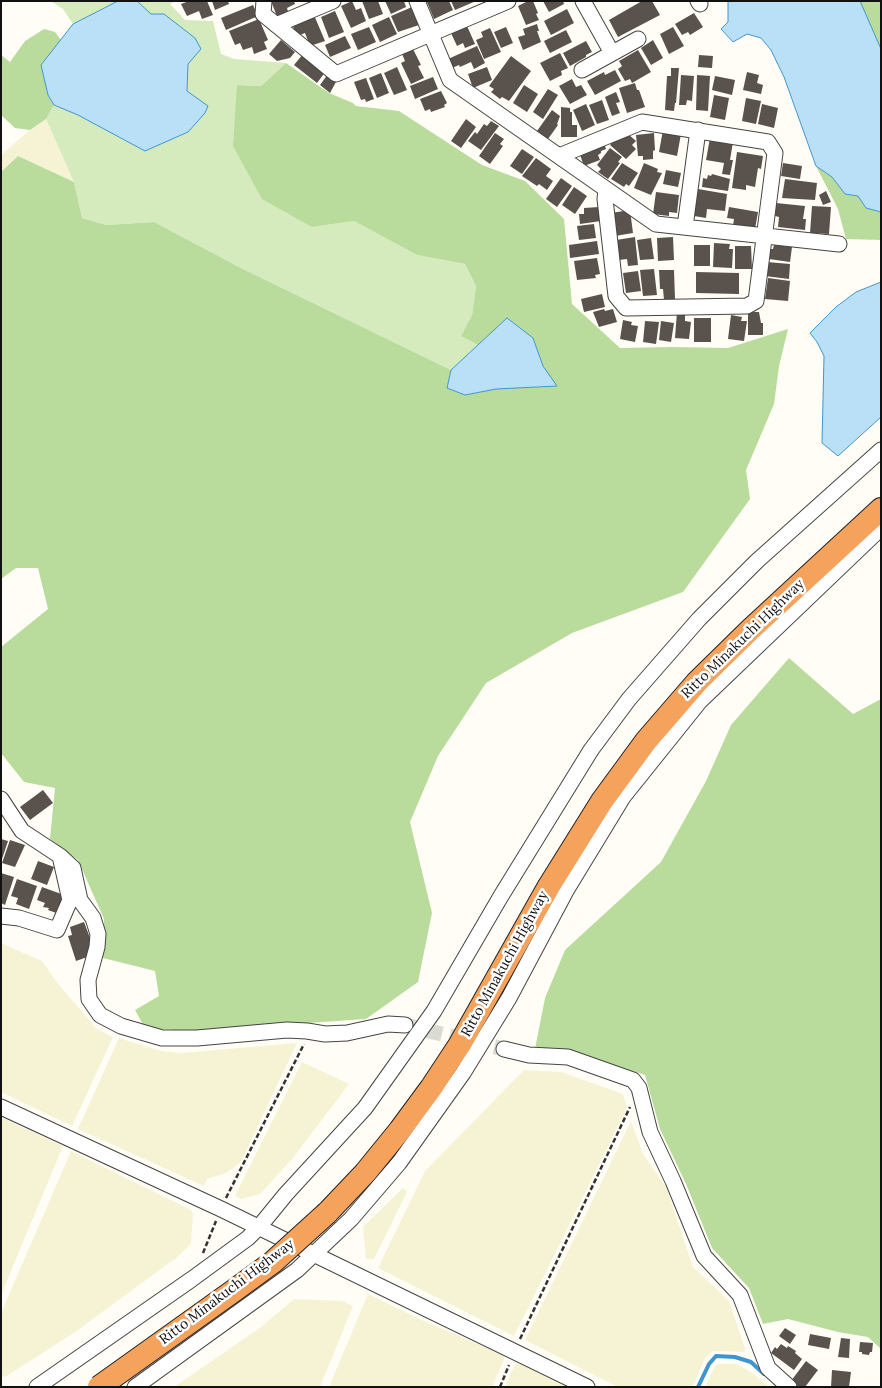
<!DOCTYPE html>
<html>
<head>
<meta charset="utf-8">
<style>
	body { margin:0 }
	#map { position:relative; width:882px; height:1388px; overflow:hidden; background:#fffdf5; font-family:Lora,serif }
	canvas { display:block }
	.frame { position:absolute; inset:0; border:2px solid #111; pointer-events:none }
</style>
</head>
<body>
<div id="map">
<canvas width="882" height="1388"></canvas>
<div class="frame"></div>
</div>
<script>
const g = document.querySelector('canvas').getContext('2d');
g.lineJoin = 'round';
function paint(path, color) {
  g.fillStyle = color;
  g.fill(path, 'evenodd');
}
function toPath(rows) {
  const path = new Path2D();
  for (const r of rows) {
    path.moveTo(r[0], r[1]);
    for (let i = 2; i < r.length; i += 2) path.lineTo(r[i], r[i + 1]);
  }
  return path;
}
function strokePath(path, color, width, dash) {
  g.strokeStyle = color;
  g.lineWidth = width;
  g.lineCap = dash ? 'butt' : 'round';
  g.setLineDash(dash || []);
  g.stroke(path);
}
function label(font, color, halo, rows, align = 'center') {
  g.font = font + ' Lora,serif';
  g.lineWidth = 5;
  g.setLineDash([]);
  g.textBaseline = 'middle';
  g.strokeStyle = halo;
  g.fillStyle = color;
  for (const [text, x, y, turn = 0] of rows) {
    g.save();
    g.translate(x, y);
    g.rotate((+turn || 0) * Math.PI / 180);
    g.textAlign = isNaN(turn) ? turn : align;
    if (halo) g.strokeText(text, 0, 0);
    g.fillText(text, 0, 0);
    g.restore();
  }
}
paint(toPath([
	[46,119,74,182,18,156,1,172,1,155,30,130],
	[1,943,42,961,58,984,97,1029,113,1037,72,1126,1,1092],
	[119,1038,161,1051,181,1053,297,1043,241,1162,226,1173,207,1179,204,1186,78,1129],
	[302,1062,349,1084,293,1158,260,1194,241,1199,235,1196],
	[524,1070,561,1072,623,1094,627,1108,514,1336,378,1268,425,1171],
	[1,1117,63,1146,1,1295],
	[631,1121,643,1154,666,1187,693,1267,729,1301,746,1351,741,1352,713,1351,705,1358,692,1387,618,1387,525,1340],
	[71,1151,191,1210,193,1215,191,1244,176,1258,75,1332,5,1377,1,1376,1,1313],
	[403,1188,407,1192,374,1259,366,1259,363,1227],
	[368,1294,424,1321,504,1355,504,1360,492,1387,329,1387],
	[294,1299,342,1301,353,1306,320,1387,174,1387,261,1327],
	[520,1363,568,1387,505,1387,515,1364],
	[718,1364,737,1364,749,1371,770,1387,705,1387,715,1366]
]), '#f6f3d4');
paint(toPath([
	[51,1,118,1,73,24,63,9],
	[137,1,176,1,170,4,185,20,213,21,221,54,234,59,286,63,261,86,237,85,312,227,354,221,417,255,465,264,476,286,472,315,461,336,478,345,451,370,243,269,154,222,106,225,82,218,74,182,46,119,54,105,78,115,187,92,188,64,195,38,164,14,151,14]
]), '#d5ebbd');
paint(toPath([
	[860,1,881,1,881,49],
	[44,29,55,32,61,40,41,65,48,95,54,105,46,119,30,130,15,128,1,115,1,55,10,62,25,41],
	[286,63,329,93,353,103,356,106,399,111,482,165,525,181,564,219,572,304,620,348,672,347,728,348,788,329,779,366,774,404,746,470,750,499,683,592,572,633,486,683,438,756,410,822,432,913,418,982,366,1019,191,1031,145,1028,135,1010,159,996,155,971,103,958,104,919,78,860,50,839,55,788,24,782,1,753,1,647,48,609,38,568,16,568,1,579,1,172,18,156,74,182,82,218,106,225,154,222,243,269,451,370,447,388,465,395,496,389,556,386,543,366,533,338,507,318,478,345,461,336,472,315,476,286,465,264,417,255,354,221,312,227,262,199,233,146,237,85,261,86],
	[816,166,832,177,845,194,859,196,866,208,881,212,881,240,846,239,838,209],
	[789,658,853,714,881,699,881,1349,868,1337,838,1332,788,1319,763,1324,749,1288,712,1248,686,1184,660,1129,645,1075,568,1050,535,1049,545,998,565,950,661,862,706,781,731,725]
]), '#b9dc9c');
const water = toPath([
	[118,1,137,1,151,14,164,14,195,38,201,49,188,64,187,91,208,106,205,113,188,132,145,151,78,115,54,105,48,95,41,65,73,24,118,1],
	[728,1,860,1,881,49,881,212,866,208,858,196,845,194,832,177,816,166,784,77,771,50,761,38,747,34,733,42,721,29,728,22,728,1],
	[881,282,881,417,838,456,822,443,824,356,817,342,810,333,836,307,856,292,881,282],
	[507,318,533,338,543,366,557,386,496,389,465,395,447,388,451,370,507,318]
]);
paint(water, '#b9e0f7');
strokePath(water, '#3f96cf', 1);
strokePath(toPath([
	[698,1387,709,1364,716,1356,735,1357,751,1362,764,1374]
]), '#3f96cf', 4);
paint(toPath([
	[189,1,207,1,213,15,202,19,199,11,187,16,181,4],
	[212,1,228,1,229,4,215,10],
	[271,1,294,1,295,4,287,8,289,15,278,19],
	[352,1,356,10,361,8,366,21,351,28,341,6],
	[362,1,378,1,383,14,369,19],
	[385,1,404,1,406,7,391,14],
	[429,1,449,1,453,10,434,19,427,2],
	[451,1,476,1,455,10],
	[528,1,533,1,538,13,536,14,539,20,526,25,518,6],
	[543,1,563,1,564,4,549,12],
	[642,1,652,1,660,15,618,37,609,20],
	[253,5,258,16,226,30,221,18],
	[412,7,419,25,398,32,391,16],
	[567,9,574,23,551,35,544,21],
	[335,11,344,32,329,38,321,17],
	[694,13,703,27,690,35,688,32,682,35,675,24],
	[314,15,325,41,310,46,305,33,297,36,292,24],
	[389,17,397,34,380,42,372,25],
	[259,19,268,40,264,42,267,49,254,54,252,47,243,50,240,43,235,45,229,31],
	[537,24,539,31,537,31,541,42,523,50,518,37,525,35,523,29],
	[467,26,475,44,465,48,463,43,457,46,451,33],
	[369,27,376,42,358,50,351,34],
	[506,27,513,43,501,48,494,32],
	[673,27,684,46,669,54,660,34],
	[490,28,501,52,484,59,476,40,483,37,481,32],
	[566,30,572,42,550,53,544,41],
	[345,36,351,48,330,57,325,45],
	[281,40,295,52,290,58,277,61,269,54],
	[653,40,663,58,651,65,641,48],
	[586,41,592,52,586,55,586,57,570,66,563,53],
	[477,46,485,63,474,69,471,62,460,67,459,65,452,68,448,59],
	[413,49,421,65,418,66,424,78,411,84,401,63,405,61,402,54],
	[638,50,651,72,632,83,630,79,625,81,618,69,622,66,619,61],
	[560,53,568,68,561,71,562,75,550,81,540,63],
	[303,54,326,71,317,83,294,65],
	[699,55,713,56,712,68,698,67],
	[511,56,531,71,509,101,502,97,500,99,491,92,494,89,489,86],
	[397,67,407,90,394,95,384,73],
	[487,67,492,80,473,88,468,74],
	[671,68,679,68,676,103,675,103,674,111,665,110,667,76,671,76],
	[615,70,621,81,595,95,587,81,604,72,605,75],
	[747,72,759,75,757,83,763,85,761,94,743,90],
	[381,73,389,93,377,98,369,78],
	[328,74,337,80,330,93,320,85],
	[681,75,694,76,692,101,687,100,686,105,679,105],
	[697,75,710,76,708,111,696,110],
	[715,76,735,80,732,95,712,90],
	[433,77,438,89,415,99,410,86],
	[366,78,374,99,366,102,365,99,361,100,354,82],
	[572,79,576,87,581,85,587,95,570,104,559,86],
	[635,83,637,90,639,90,645,107,627,113,619,88],
	[524,85,538,94,527,112,513,103],
	[548,89,558,95,543,119,533,112],
	[441,91,447,103,444,105,445,107,431,112,430,109,425,111,420,99],
	[616,92,620,102,616,103,620,113,612,116,605,97],
	[714,95,729,98,725,120,710,117],
	[746,98,761,101,756,124,742,121],
	[602,100,609,120,597,124,589,105],
	[586,104,595,125,582,131,573,110],
	[762,104,778,108,774,128,758,124],
	[561,107,570,108,570,112,572,112,572,125,577,125,577,137,561,137],
	[552,110,560,116,557,124,558,125,548,139,537,131],
	[466,119,476,127,461,148,451,141],
	[491,121,499,126,481,150,468,141,475,132,477,134,484,124,487,126],
	[663,130,681,134,677,156,659,152],
	[495,133,504,139,500,144,503,146,490,164,479,156],
	[654,133,655,150,653,151,653,159,643,160,643,156,638,156,636,135],
	[628,134,636,141,632,145,636,149,626,159,610,145,617,137,622,136,624,138],
	[710,138,733,142,730,160,733,160,730,175,722,174,724,163,706,160],
	[604,143,606,149,601,151,601,153,598,155,600,160,584,166,579,152],
	[610,148,622,157,618,162,620,163,608,179,598,172,601,169,597,165],
	[522,149,534,157,522,174,510,166],
	[737,152,763,156,761,169,758,168,755,187,746,185,746,190,732,188],
	[536,158,551,169,546,176,553,181,547,190,539,184,537,186,522,176],
	[622,163,638,173,629,186,626,184,624,187,611,179],
	[644,163,658,169,657,172,662,173,651,195,634,188],
	[783,163,802,166,800,179,781,176],
	[666,170,681,173,678,187,663,184],
	[712,174,730,179,728,191,702,187,703,178,707,179,708,175,711,176],
	[561,178,572,186,557,207,546,199],
	[785,179,817,183,815,200,782,198],
	[574,187,587,196,575,214,562,205],
	[698,189,727,194,725,211,707,209,706,218,694,216],
	[826,191,831,202,823,205,819,195],
	[656,192,679,195,677,213,669,212,669,216,653,214],
	[776,203,805,206,803,219,806,219,805,230,778,227,779,217,775,216],
	[812,206,831,207,829,234,810,233],
	[599,207,601,221,580,224,579,214,584,214,584,208],
	[729,207,758,212,755,229,733,226,734,219,727,218],
	[630,210,633,233,615,236,611,213],
	[594,224,596,238,579,240,577,226],
	[635,237,638,265,628,266,627,259,619,260,616,240],
	[673,237,674,260,658,261,657,238],
	[651,238,654,259,640,260,637,240],
	[597,241,599,254,570,258,569,245],
	[714,243,730,244,729,249,733,249,732,268,713,267],
	[694,245,710,245,710,266,694,266],
	[774,245,792,247,790,262,769,259,770,249,773,249],
	[735,246,751,246,752,269,735,269],
	[597,258,600,274,595,275,596,278,577,280,574,261],
	[767,262,790,264,789,279,765,276],
	[654,269,657,295,643,296,640,270],
	[659,270,674,270,675,299,664,300,663,289,660,289],
	[638,271,641,291,626,293,623,273],
	[696,272,739,273,739,294,696,293],
	[768,278,790,281,788,301,765,299],
	[602,294,605,307,584,312,581,299],
	[604,309,605,311,613,309,617,322,599,327,593,312],
	[677,312,685,313,685,321,691,322,689,339,675,338],
	[748,312,759,312,761,323,763,323,763,335,748,335],
	[731,315,742,317,741,321,747,321,744,341,728,339],
	[694,318,711,318,711,342,694,342],
	[623,320,632,322,631,325,638,326,635,342,620,339],
	[645,321,659,322,656,344,643,342],
	[661,321,674,323,671,342,659,340],
	[43,790,53,803,30,820,20,807],
	[1,839,8,841,2,859,1,859],
	[10,840,25,845,15,867,2,863],
	[38,861,54,867,47,885,31,879],
	[1,873,14,877,5,905,1,903],
	[17,879,37,886,29,909,16,904,18,898,11,896],
	[42,887,64,895,59,914,48,910,49,908,43,907,45,903,37,900],
	[84,922,93,946,93,955,76,961,68,936,72,935,70,927],
	[785,1328,796,1335,790,1344,779,1336],
	[810,1334,831,1338,829,1349,808,1345],
	[841,1338,850,1339,849,1358,838,1357],
	[860,1342,873,1343,872,1352,870,1352,869,1355,862,1354,862,1352,859,1352],
	[781,1344,787,1348,788,1346,796,1351,795,1353,802,1359,794,1370,771,1353,775,1347,777,1349],
	[806,1361,818,1370,805,1387,799,1387,791,1381],
	[832,1370,851,1372,849,1387,831,1387]
]), '#5a524d');
strokePath(toPath([
	[405,1025,504,1049]
]), '#dbdad3', 15, [15, 8]);
const minor = toPath([
	[264,1,263,14,336,74,508,1],
	[417,1,450,80,656,224,839,244],
	[583,1,612,53],
	[698,1,700,4],
	[276,25,333,1],
	[582,70,638,39],
	[559,156,642,122,768,142,775,153,756,301,747,306,626,308,616,296,605,199,606,189],
	[685,227,698,130],
	[1,799,22,831,60,856,70,900,57,930,19,918,1,916],
	[60,856,73,868,80,900,93,918,98,934,97,947,88,980,89,999,100,1015,121,1026,162,1038,197,1038,287,1030,307,1031,325,1034,347,1033,388,1024,405,1025],
	[504,1049,529,1055,568,1057,633,1080,639,1088,650,1132,673,1181,704,1256,740,1295,768,1368,789,1387],
	[1,1107,221,1209,587,1387],
	[37,1387,192,1279,248,1238,259,1227,286,1194,365,1108,434,1011,501,896,591,750,629,699,699,619,757,561,881,450],
	[135,1387,297,1270,351,1219,399,1163,463,1073,509,998,567,889,623,797,700,701,881,528]
]);
const highway = toPath([
	[327,1213,365,1173,400,1130,431,1088,460,1044,549,886,602,801,646,741,697,682,750,630,881,509]
]);
strokePath(minor, '#444', 17);
strokePath(highway, '#222', 24);
strokePath(toPath([
	[226,1198,304,1044],
	[203,1253,216,1221],
	[520,1339,630,1107],
	[500,1387,509,1365]
]), '#333', 2.5, [5, 2.5]);
strokePath(minor, '#fff', 15);
strokePath(highway, '#f5a25d', 22);
const highwayBridge = toPath([
	[99,1387,232,1292,273,1262,327,1213]
]);
strokePath(highwayBridge, '#222', 24, []);
strokePath(highwayBridge, '#f5a25d', 22);
label('14px', '#111', '#fff', [
	["Ritto Minakuchi Highway",743,639,-44],
	["Ritto Minakuchi Highway",505,964,-61],
	["Ritto Minakuchi Highway",227,1292,-37]
]);
</script>
</body>
</html>
